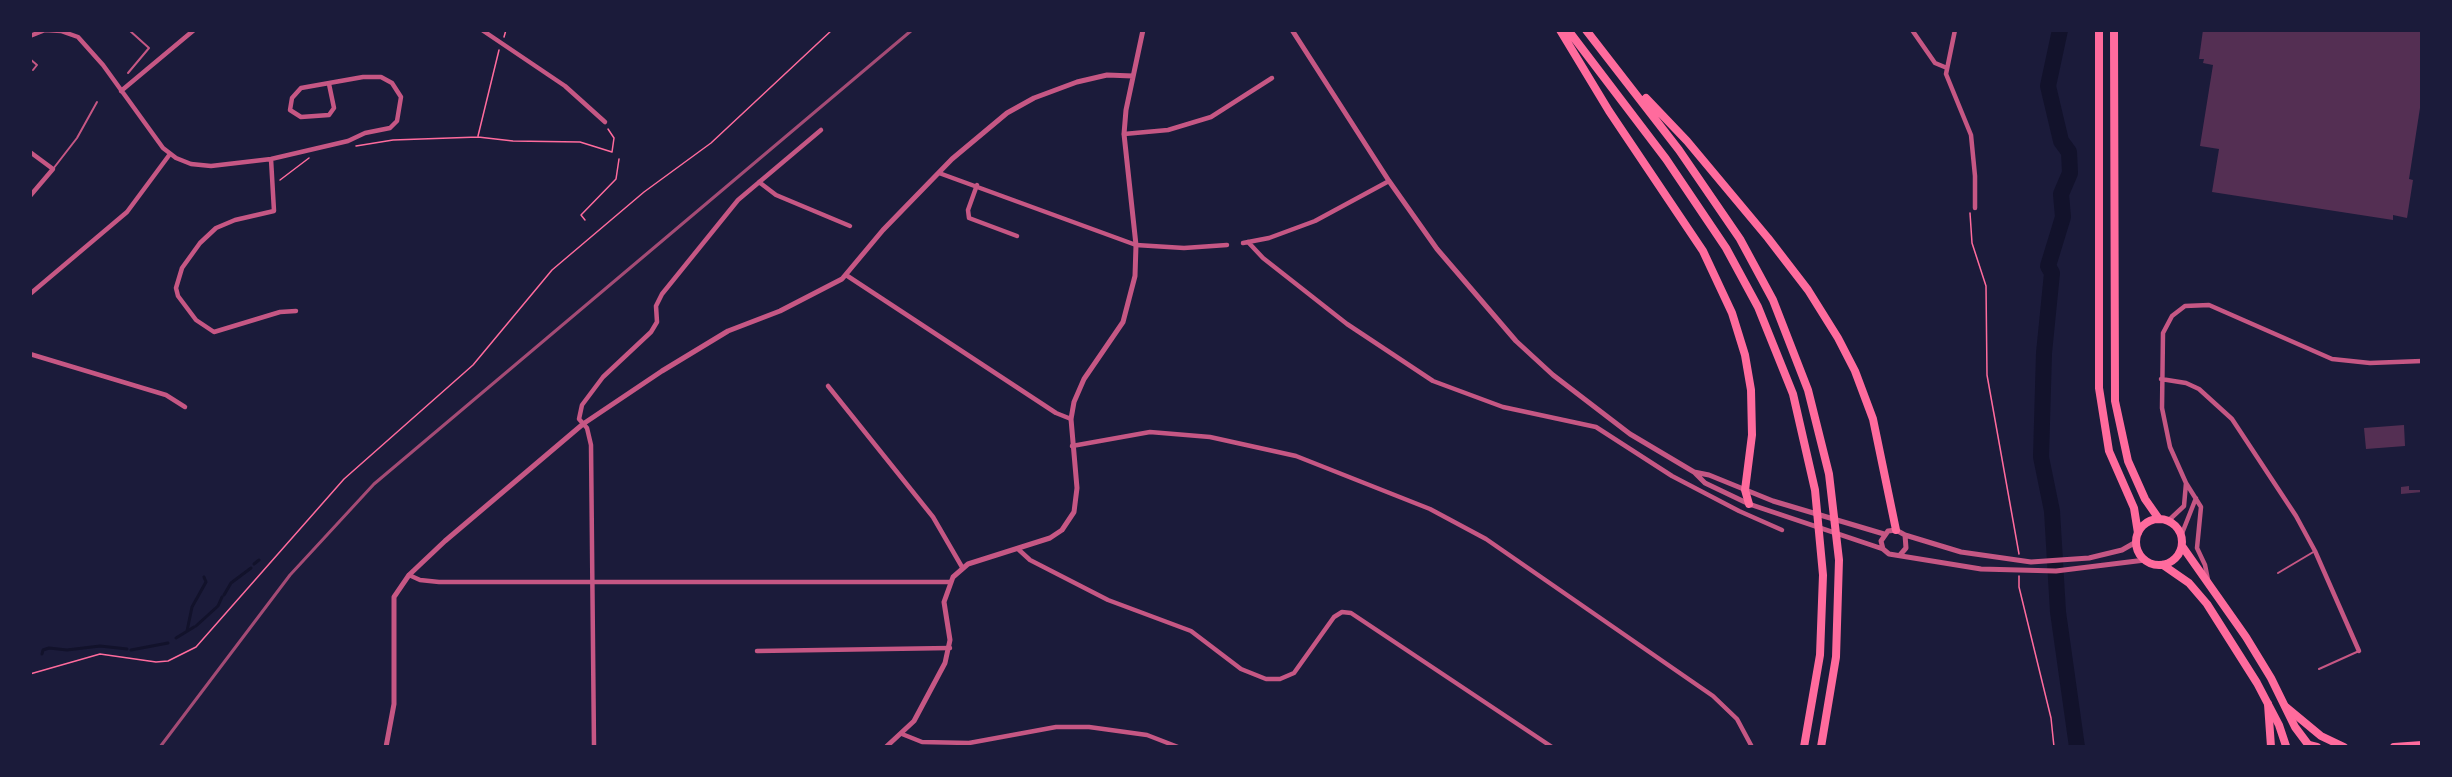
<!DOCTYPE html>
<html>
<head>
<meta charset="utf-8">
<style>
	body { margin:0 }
	#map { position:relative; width:2452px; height:777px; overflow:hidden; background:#1b1b3a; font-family:Literata,serif }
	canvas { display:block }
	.frame { position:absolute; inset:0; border:32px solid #1b1b3a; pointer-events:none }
</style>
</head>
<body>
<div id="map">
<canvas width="2452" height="777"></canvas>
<div class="frame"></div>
</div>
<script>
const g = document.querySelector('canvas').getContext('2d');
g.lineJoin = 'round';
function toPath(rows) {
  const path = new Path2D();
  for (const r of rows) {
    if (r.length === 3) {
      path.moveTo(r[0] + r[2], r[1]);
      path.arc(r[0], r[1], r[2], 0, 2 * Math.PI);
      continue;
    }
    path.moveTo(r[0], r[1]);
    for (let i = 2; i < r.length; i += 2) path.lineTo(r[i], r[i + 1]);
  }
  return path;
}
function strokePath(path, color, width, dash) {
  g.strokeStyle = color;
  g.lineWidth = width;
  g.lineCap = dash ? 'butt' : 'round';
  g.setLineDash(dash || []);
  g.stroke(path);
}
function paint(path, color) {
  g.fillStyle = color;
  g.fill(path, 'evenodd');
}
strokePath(toPath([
	[254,564,259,560],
	[224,595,231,583,251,568],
	[196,626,218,606,222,597],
	[187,631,192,607,206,582,204,577],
	[176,638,194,627],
	[131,650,168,643],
	[42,654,43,650,49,648,67,650,100,646,127,649]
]), '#12122b', 3);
strokePath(toPath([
	[2060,30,2048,86,2061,141,2069,152,2070,173,2061,194,2063,217,2048,266,2052,273,2044,353,2041,457,2052,511,2058,612,2077,747]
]), '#12122b', 16);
paint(toPath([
	[2203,30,2422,30,2422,95,2409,179,2413,180,2407,218,2393,215,2393,220,2212,192,2219,149,2200,146,2213,65,2203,63,2204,59,2199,59],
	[2404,425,2405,446,2366,449,2364,428],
	[2409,486,2409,490,2422,490,2422,492,2401,494,2401,487]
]), '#542f53');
strokePath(toPath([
	[504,37,506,30],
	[478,136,499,50],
	[356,146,393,140,478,137,513,141,580,142,612,152,614,138,608,129],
	[280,180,309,158],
	[1970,213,1972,243,1986,286,1987,375,2019,554],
	[585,220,581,215,616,179,619,159],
	[2019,576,2019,587,2051,718,2054,747],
	[30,674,100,654,156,662,168,661,196,647,344,479,473,365,552,270,644,192,711,143,832,30]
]), '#ff6b9d', 1.5);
strokePath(toPath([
	[30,59,37,65,33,70],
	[128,73,149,48,129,30],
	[53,169,77,138,97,102],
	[2278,573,2315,551],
	[2319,669,2359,651]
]), '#c65784', 2);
strokePath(toPath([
	[482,30,565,86,605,122],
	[1912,30,1935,63,1947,68],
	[1955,30,1946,74,1971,135,1975,176,1975,208],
	[30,36,45,30,61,31,78,37,103,65,163,148,176,158,191,164,211,166,271,159,348,141,365,133,390,128,397,121,401,97,392,83,381,77,363,77,301,88,292,98,290,110,301,117,329,115,334,108,329,84],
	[121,91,194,30],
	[1124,134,1168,130,1211,117,1272,78],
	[30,152,53,169,30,196],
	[271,159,274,211,235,220,216,228,200,243,182,268,176,288,178,296,196,320,214,332,280,312,296,311],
	[939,173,1136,245,1184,248,1227,245],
	[759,182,776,195,850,226],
	[977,185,968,210,969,218,1017,236],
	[1248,242,1263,258,1347,324,1433,381,1503,407,1596,427,1672,476,1739,511,1782,530],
	[1243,243,1269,238,1315,221,1389,181],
	[846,275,1056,413,1071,419],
	[30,294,127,212,170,154],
	[30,354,166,395,185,407],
	[2161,379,2186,383,2199,389,2232,419,2296,516,2315,551,2359,651],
	[828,386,933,517,962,567],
	[1072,446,1150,432,1210,437,1296,456,1430,509,1486,539,1713,696,1737,719,1752,747],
	[2168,521,2184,506,2186,483],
	[2181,536,2196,498],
	[1018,549,1030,560,1108,600,1191,631,1241,669,1266,679,1280,679,1294,673,1334,617,1342,612,1351,613,1552,747],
	[409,575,420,580,439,582,950,582],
	[2208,580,2205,565,2197,548,2201,507,2186,483,2170,447,2162,408,2163,333,2172,316,2185,306,2209,305,2332,359,2370,363,2422,361],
	[757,651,950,648],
	[902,734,922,742,969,743,1056,727,1089,727,1147,735,1178,747],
	[594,747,591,445,587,428,579,419,582,405,603,377,651,332,657,322,656,306,662,294,738,200,821,130]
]), '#c65784', 4.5);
strokePath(toPath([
	[1292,30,1389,181,1437,249,1516,341,1553,375,1630,434,1694,472,1709,475,1773,501,1884,534],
	[1695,473,1705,483,1749,504,1883,549],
	[1905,535,1961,552,2031,562,2089,558,2122,550,2136,542],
	[1900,555,1906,548,1905,535,1896,530,1888,531,1881,541,1883,549,1889,554,1981,569,2056,571,2145,560],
	[386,747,394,704,394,597,409,575,445,541,583,424,662,371,728,331,780,311,842,279,883,230,952,159,1007,113,1034,98,1077,82,1107,75,1133,76],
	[886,747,914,721,945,663,950,640,944,602,953,577,968,564,1050,538,1062,530,1074,512,1077,488,1071,419,1074,402,1084,379,1123,322,1135,276,1136,245,1124,134,1126,110,1143,30]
]), '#c65784', 5);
strokePath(toPath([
	[2099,30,2099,388,2109,451,2134,508,2138,533],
	[2114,30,2115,401,2128,461,2145,499,2159,519],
	[2159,542,23],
	[2182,546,2246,637,2271,678,2295,727,2310,747],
	[2163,565,2189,583,2207,604,2257,683,2279,725,2286,746]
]), '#ff6b9d', 8);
strokePath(toPath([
	[1560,30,1609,111,1703,251,1732,313,1745,355,1751,390,1752,435,1745,490,1749,504],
	[1568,30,1666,159,1726,248,1758,307,1793,394,1815,490,1823,575,1820,655,1804,747],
	[1586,30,1679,150,1740,239,1773,300,1808,390,1829,474,1839,560,1836,657,1821,747],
	[1646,98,1687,141,1768,238,1808,290,1838,338,1855,371,1873,419,1896,530],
	[2268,704,2271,747],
	[2286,707,2321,736,2344,747],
	[2309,745,2317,747],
	[2394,747,2422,745]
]), '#ff6b9d', 8);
strokePath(toPath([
	[160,747,290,575,374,484,912,30]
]), '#a44b75', 3);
</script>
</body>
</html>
